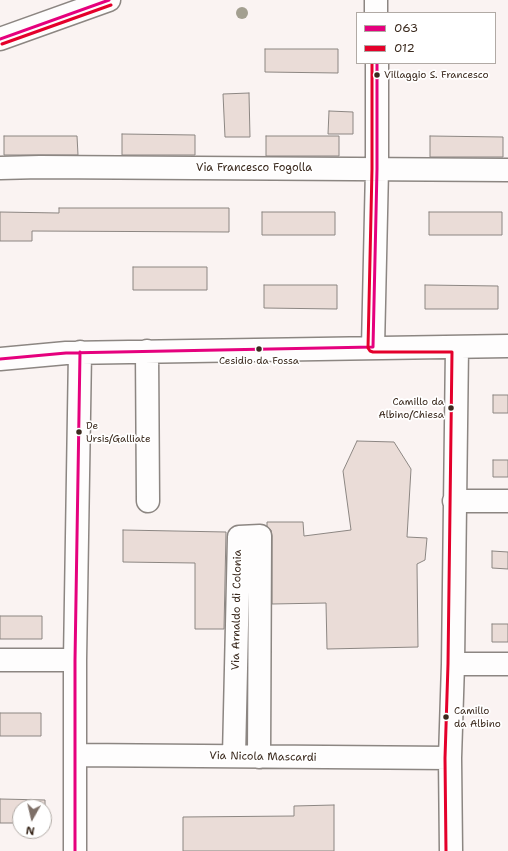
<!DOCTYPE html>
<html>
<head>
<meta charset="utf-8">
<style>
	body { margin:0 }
	#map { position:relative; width:508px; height:851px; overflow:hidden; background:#faf3f2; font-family:"Shantell Sans",sans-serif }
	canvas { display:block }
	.legend { position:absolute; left:356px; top:12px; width:140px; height:52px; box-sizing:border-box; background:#fff; border:1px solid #b1aaa5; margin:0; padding:5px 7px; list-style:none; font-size:12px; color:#3b2a1e }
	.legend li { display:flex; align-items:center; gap:8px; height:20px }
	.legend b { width:20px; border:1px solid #b1aaa5 }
	.north { position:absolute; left:12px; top:799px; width:40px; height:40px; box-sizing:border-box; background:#fff; border:1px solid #b1aaa5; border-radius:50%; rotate:188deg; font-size:11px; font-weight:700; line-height:16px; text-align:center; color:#3b2a1e }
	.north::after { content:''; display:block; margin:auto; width:14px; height:18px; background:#7e7068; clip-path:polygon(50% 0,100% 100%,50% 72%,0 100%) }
</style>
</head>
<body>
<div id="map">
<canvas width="508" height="851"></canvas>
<ul class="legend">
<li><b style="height:5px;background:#e5007d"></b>063</li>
<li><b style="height:5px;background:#e4002b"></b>012</li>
</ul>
<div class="north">N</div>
</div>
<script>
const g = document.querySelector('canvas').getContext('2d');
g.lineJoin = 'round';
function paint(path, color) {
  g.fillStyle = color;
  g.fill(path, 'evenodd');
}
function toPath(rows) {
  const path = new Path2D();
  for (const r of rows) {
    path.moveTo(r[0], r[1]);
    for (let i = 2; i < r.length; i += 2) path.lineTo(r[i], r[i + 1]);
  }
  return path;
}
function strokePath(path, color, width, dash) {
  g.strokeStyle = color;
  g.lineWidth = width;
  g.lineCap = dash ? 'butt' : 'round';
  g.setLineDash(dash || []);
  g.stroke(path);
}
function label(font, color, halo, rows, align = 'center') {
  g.font = font + ' "Shantell Sans",sans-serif';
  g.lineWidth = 3.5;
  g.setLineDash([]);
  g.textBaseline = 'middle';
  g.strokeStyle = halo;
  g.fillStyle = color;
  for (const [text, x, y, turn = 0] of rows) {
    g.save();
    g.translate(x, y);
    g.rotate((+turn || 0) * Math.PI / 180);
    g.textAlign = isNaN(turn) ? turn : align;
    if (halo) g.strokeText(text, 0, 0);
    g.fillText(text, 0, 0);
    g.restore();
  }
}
const building = toPath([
	[265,49,338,49,338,73,265,72,265,49],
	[249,93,250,137,225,137,223,94,249,93],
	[329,111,353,112,353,134,328,134,329,111],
	[122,134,195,135,195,155,122,155,122,134],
	[4,136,77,136,78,155,4,155,4,136],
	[266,136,339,136,339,156,266,156,266,136],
	[430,136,503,137,503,157,430,157,430,136],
	[59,208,229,208,229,232,32,231,32,241,0,241,0,212,59,213,59,208],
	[262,212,335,212,335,235,262,235,262,212],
	[429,212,502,212,502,235,429,235,429,212],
	[133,267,207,267,207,290,133,290,133,267],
	[264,285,337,285,337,309,264,308,264,285],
	[425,285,498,286,498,309,425,309,425,285],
	[493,395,508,395,508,413,493,413,493,395],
	[357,441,394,442,411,469,407,537,427,538,425,560,417,564,418,647,327,649,326,603,272,604,272,536,271,530,267,526,267,522,303,522,304,536,351,530,343,471,357,441],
	[493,460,508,460,508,477,493,477,493,460],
	[123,530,226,532,224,629,195,629,195,563,123,562,123,530],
	[492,551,508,552,508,569,492,568,492,551],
	[0,616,42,616,42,639,0,639,0,616],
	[492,624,508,624,508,642,492,642,492,624],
	[0,713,41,713,41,736,0,736,0,713],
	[0,799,45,800,45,823,44,807,20,807,20,823,0,823,0,799],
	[334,805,334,851,183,851,183,817,294,816,294,806,334,805]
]);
paint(building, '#eadcd7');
strokePath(building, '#8c8682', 1);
const minor = toPath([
	[376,0,376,13],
	[0,168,40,167,508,170],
	[373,347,377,169,377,63],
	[147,351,148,501],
	[0,359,66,353,508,346],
	[454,501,508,501],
	[0,660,75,660],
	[453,664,508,664],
	[76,755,450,758],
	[234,756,239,537,260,536,259,757],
	[75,851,75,660,80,352],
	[451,851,450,758,453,664,457,347]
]);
const major = toPath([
	[0,39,109,0]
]);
strokePath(minor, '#8c8682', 25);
strokePath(major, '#8c8682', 25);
strokePath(minor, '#fefdfd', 22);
strokePath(major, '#fefdfd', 22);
strokePath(toPath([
	[0,39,109,0],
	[0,359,66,353,373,347,377,169,377,63],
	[75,851,75,660,80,352]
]), '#e5007d', 3);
strokePath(toPath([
	[2,44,111,5],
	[372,63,372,169,368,348,370,351,373,352,452,352,448,664,445,758,446,851]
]), '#e4002b', 3);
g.fillStyle = '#a39f90';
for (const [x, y] of [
	[242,13]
]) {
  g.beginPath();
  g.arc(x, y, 6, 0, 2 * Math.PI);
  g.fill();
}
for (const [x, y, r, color] of [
	[377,75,3.5,"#3b2a1e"],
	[259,349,3.5,"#3b2a1e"],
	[451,408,3.5,"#3b2a1e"],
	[79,432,3.5,"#3b2a1e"],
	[446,717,3.5,"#3b2a1e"]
]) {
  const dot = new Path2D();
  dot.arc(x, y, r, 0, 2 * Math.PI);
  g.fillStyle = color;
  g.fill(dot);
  strokePath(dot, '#fff', 1.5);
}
label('10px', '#3b2a1e', '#fff', [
	["Villaggio S. Francesco",384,75],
	["Cesidio da Fossa",259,361,"center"],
	["Camillo da",444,402,"right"],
	["Albino/Chiesa",444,415,"right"],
	["De",86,426],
	["Ursis/Galliate",86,439],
	["Camillo",454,711],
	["da Albino",454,724]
], 'left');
label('11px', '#3b2a1e', '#fff', [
	["Via Francesco Fogolla",254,168],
	["Via Arnaldo di Colonia",237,610,-89],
	["Via Nicola Mascardi",263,757,1]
]);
</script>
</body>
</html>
